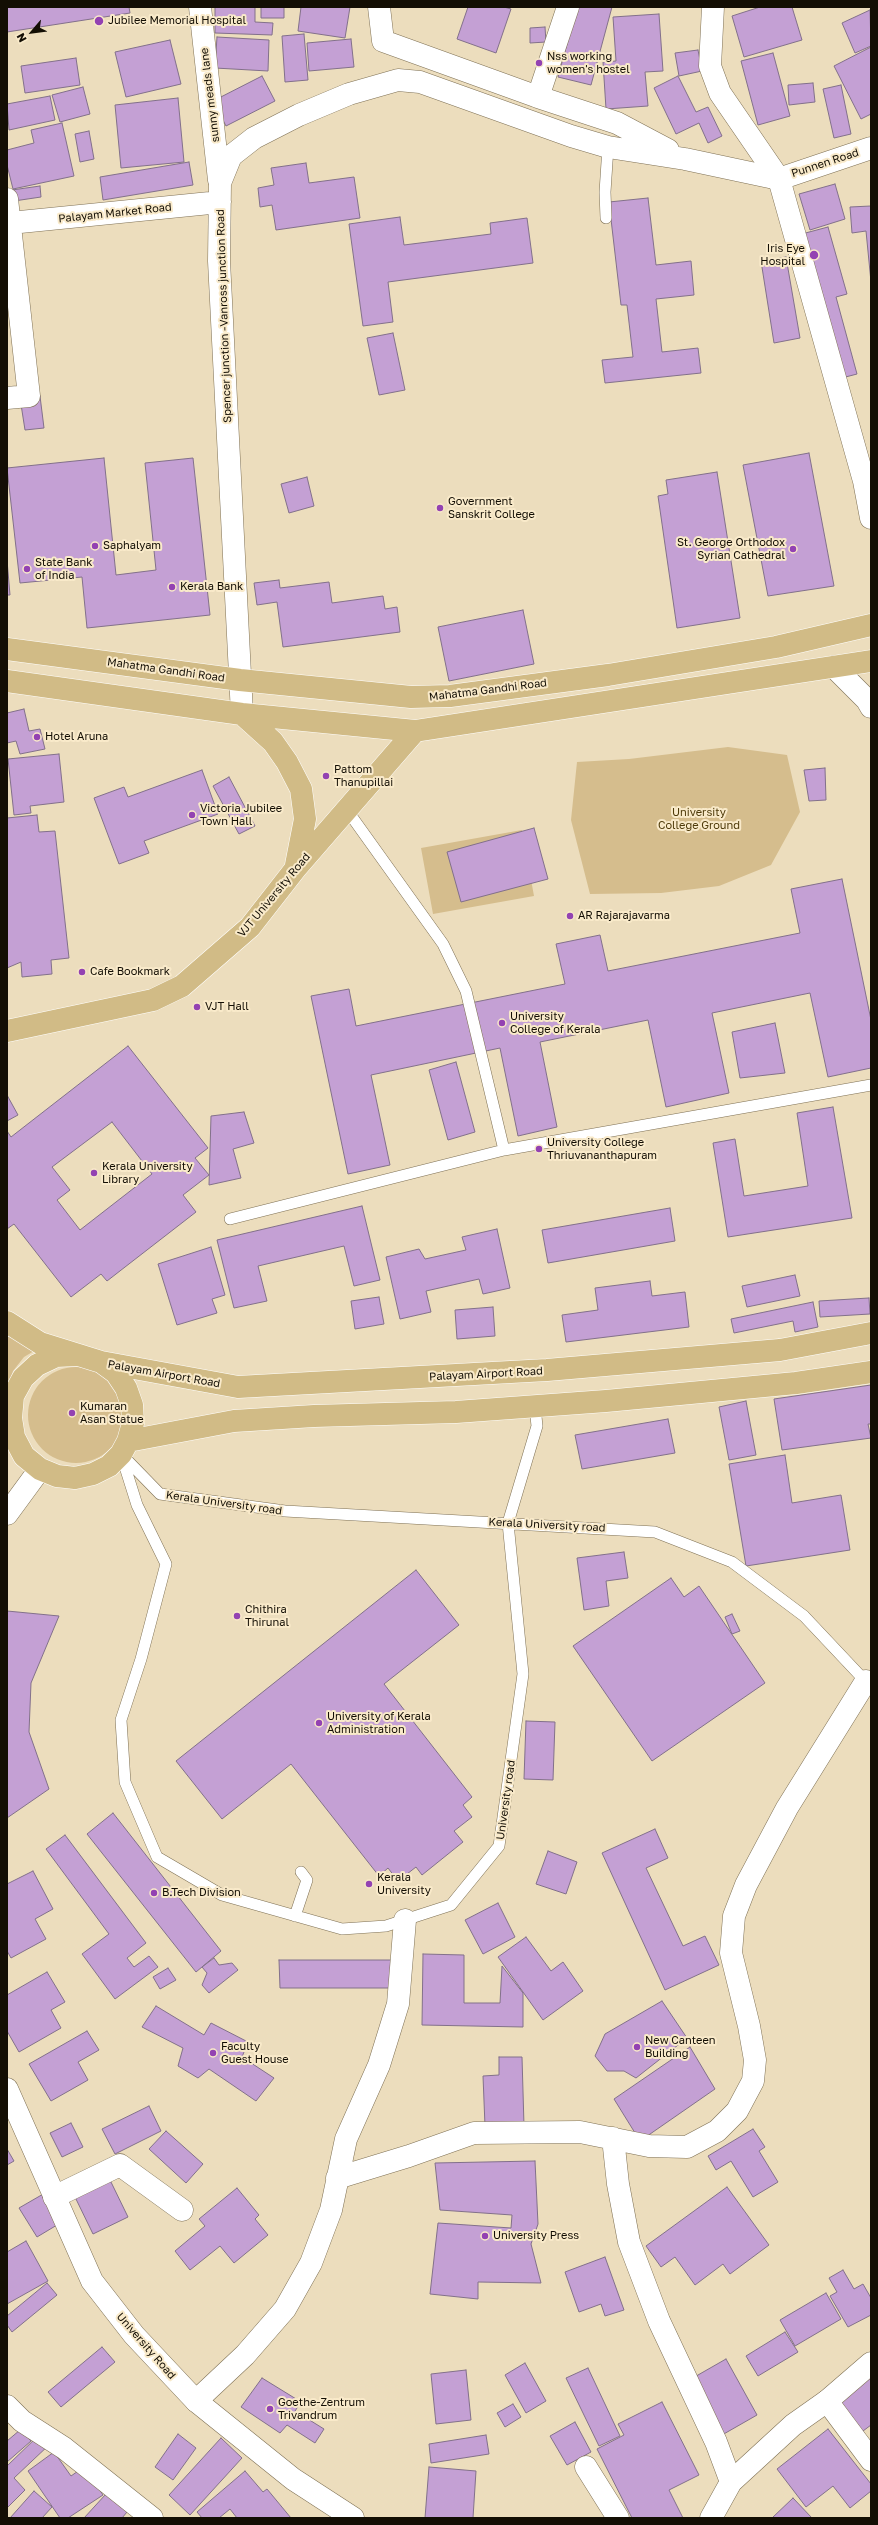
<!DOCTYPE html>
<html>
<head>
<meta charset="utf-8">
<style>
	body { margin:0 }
	#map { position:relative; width:878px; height:2525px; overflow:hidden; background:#ecddbd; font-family:"Golos Text",sans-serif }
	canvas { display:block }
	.frame { position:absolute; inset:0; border:8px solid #130e04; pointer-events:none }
	.north { position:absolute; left:12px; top:12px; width:40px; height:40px; -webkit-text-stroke:3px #f9eaca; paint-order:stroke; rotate:242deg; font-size:11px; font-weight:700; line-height:16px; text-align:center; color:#130e04 }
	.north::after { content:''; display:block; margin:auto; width:14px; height:18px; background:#130e04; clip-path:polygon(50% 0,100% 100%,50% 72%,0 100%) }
</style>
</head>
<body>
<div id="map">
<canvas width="878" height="2525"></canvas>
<div class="frame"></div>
<div class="north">N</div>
</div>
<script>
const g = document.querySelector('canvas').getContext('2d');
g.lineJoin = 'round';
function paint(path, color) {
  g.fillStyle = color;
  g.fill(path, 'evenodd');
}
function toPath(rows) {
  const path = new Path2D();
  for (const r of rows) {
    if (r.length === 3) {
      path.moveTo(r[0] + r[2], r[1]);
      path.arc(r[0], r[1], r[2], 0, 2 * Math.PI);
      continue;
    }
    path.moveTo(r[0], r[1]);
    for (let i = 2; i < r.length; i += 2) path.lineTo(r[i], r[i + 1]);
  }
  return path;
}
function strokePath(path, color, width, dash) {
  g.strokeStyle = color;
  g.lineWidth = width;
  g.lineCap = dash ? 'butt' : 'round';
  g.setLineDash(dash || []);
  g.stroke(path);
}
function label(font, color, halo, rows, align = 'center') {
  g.font = font + ' "Golos Text",sans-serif';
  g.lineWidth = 4;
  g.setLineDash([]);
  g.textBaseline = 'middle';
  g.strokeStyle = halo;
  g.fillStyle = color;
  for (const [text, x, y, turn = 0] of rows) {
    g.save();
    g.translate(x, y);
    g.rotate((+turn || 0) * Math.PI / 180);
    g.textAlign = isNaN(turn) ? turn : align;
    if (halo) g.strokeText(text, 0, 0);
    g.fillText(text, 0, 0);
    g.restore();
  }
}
paint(toPath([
	[728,747,787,755,800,812,771,865,719,886,661,893,590,894,571,820,577,762,629,759],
	[522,830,534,896,433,914,421,848],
	[7,1336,39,1348,24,1357,13,1371,7,1388],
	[76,1415,48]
]), '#d5bd8d');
const building = toPath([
	[7,7,129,7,130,13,7,32,7,7],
	[215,7,255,7,255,22,273,23,272,35,215,33,215,7],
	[261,7,284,7,284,18,261,18,261,7],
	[301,7,350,7,345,38,298,31,301,7],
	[468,7,504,7,511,9,496,53,457,39,468,7],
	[577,7,612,7,591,85,558,77,577,7],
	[760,7,792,7,802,40,744,57,732,16,760,7],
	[870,10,871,46,855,53,842,23,870,10],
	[659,14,663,71,645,72,648,106,606,109,603,62,616,61,613,17,659,14],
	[545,27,546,42,530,43,530,28,545,27],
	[304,34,308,80,285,82,282,36,304,34],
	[217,37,269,40,268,71,215,68,217,37],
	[351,39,354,67,309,71,307,43,351,39],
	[170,40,181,84,126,97,115,52,170,40],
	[871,47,871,114,861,119,834,66,871,47],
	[698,50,702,71,679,76,675,53,698,50],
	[773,53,790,116,758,125,741,61,773,53],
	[76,58,80,85,25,93,21,66,76,58],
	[262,76,275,101,226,126,213,101,262,76],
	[678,76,696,112,708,107,722,136,708,143,699,123,676,134,654,88,678,76],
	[813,83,815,102,789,105,788,85,813,83],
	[841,85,851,134,834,138,823,89,841,85],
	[83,87,90,114,60,122,52,95,83,87],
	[50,96,55,120,9,130,7,104,50,96],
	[178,98,184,162,121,168,115,105,178,98],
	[62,123,74,176,13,189,7,165,7,150,34,143,31,130,62,123],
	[89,131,94,159,80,162,75,134,89,131],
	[189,162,193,185,103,200,100,177,189,162],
	[306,163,309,183,354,177,360,218,276,230,272,205,260,207,258,188,274,185,271,168,306,163],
	[835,184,845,219,810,230,799,194,835,184],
	[40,186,41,197,14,201,12,190,40,186],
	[648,198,656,265,691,261,694,295,656,299,662,352,698,348,701,373,605,383,602,360,633,357,627,305,621,305,609,202,648,198],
	[871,206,871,282,866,231,852,233,850,207,871,206],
	[400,217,404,245,491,234,490,223,527,218,533,263,388,282,393,322,363,326,349,224,400,217],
	[828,227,847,294,836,297,857,374,838,379,798,235,828,227],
	[786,257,800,338,774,343,761,261,786,257],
	[393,333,405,390,379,395,367,338,393,333],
	[40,396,44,428,25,430,20,398,40,396],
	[809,453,834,586,768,596,743,465,809,453],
	[104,458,116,575,156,570,145,463,193,458,210,615,87,628,82,577,20,583,7,468,104,458],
	[717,472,740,618,677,628,658,496,668,494,666,480,717,472],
	[307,477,314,506,289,513,281,484,307,477],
	[7,560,10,595,7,595,7,560],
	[279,580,280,588,329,582,332,603,383,596,385,609,397,607,400,632,283,647,277,602,257,605,254,583,279,580],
	[523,610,534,664,449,681,438,627,523,610],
	[24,709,29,731,40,729,45,749,20,754,16,741,7,743,7,713,24,709],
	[59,754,64,802,30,806,31,813,14,815,8,759,59,754],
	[825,768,826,800,809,801,804,770,825,768],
	[202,770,218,814,144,841,149,853,119,864,94,798,124,787,128,797,202,770],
	[229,777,255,826,239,834,213,786,229,777],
	[37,815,39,832,55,831,69,958,51,960,52,974,22,977,21,962,7,968,7,818,37,815],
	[534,828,548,879,461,902,447,852,534,828],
	[842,879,871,1020,871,1068,828,1077,810,993,712,1013,729,1093,666,1107,648,1020,540,1042,557,1127,518,1136,500,1048,371,1075,390,1165,348,1174,311,996,349,989,356,1026,565,984,556,944,600,935,608,971,800,933,791,889,842,879],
	[775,1023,785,1073,740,1078,732,1032,775,1023],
	[128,1046,208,1148,195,1158,209,1175,183,1195,196,1212,107,1281,101,1274,71,1297,14,1224,7,1229,7,1131,11,1137,128,1046],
	[112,1122,152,1174,80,1230,57,1200,70,1190,52,1167,112,1122],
	[456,1062,475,1132,448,1140,429,1070,456,1062],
	[7,1095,18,1115,7,1121,7,1095],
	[833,1107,852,1218,728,1237,713,1143,735,1139,744,1196,808,1186,797,1113,833,1107],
	[244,1112,254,1143,233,1149,241,1178,209,1185,211,1116,244,1112],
	[362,1206,380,1280,354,1286,344,1246,258,1266,267,1301,234,1308,217,1240,362,1206],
	[670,1208,675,1241,548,1263,542,1230,670,1208],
	[497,1229,510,1288,483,1294,479,1279,426,1291,431,1312,400,1319,386,1257,419,1249,425,1259,466,1250,462,1237,497,1229],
	[211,1247,225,1295,212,1299,217,1313,177,1325,158,1264,211,1247],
	[795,1275,800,1296,747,1307,742,1286,795,1275],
	[650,1281,652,1296,685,1292,689,1327,566,1342,562,1315,598,1310,595,1288,650,1281],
	[379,1297,384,1324,355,1329,351,1301,379,1297],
	[869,1298,870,1314,820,1317,819,1301,869,1298],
	[813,1302,818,1327,795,1332,793,1321,734,1333,731,1319,813,1302],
	[493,1307,495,1336,457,1339,455,1310,493,1307],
	[871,1385,871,1424,868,1424,871,1438,782,1450,774,1399,871,1385],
	[746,1401,756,1455,729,1460,719,1407,746,1401],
	[668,1419,675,1453,582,1469,575,1435,668,1419],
	[785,1455,792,1503,841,1495,850,1550,746,1566,729,1464,785,1455],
	[624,1552,628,1578,606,1581,609,1606,584,1610,577,1558,624,1552],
	[416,1570,459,1625,384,1684,472,1797,463,1805,472,1817,454,1831,463,1842,422,1875,416,1867,398,1881,388,1868,379,1876,291,1764,222,1819,176,1761,416,1570],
	[671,1578,684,1597,699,1586,765,1683,652,1761,573,1646,671,1578],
	[7,1611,59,1616,31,1683,29,1732,49,1789,7,1818,7,1611],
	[732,1614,740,1631,732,1634,725,1617,732,1614],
	[526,1721,555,1722,553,1780,524,1779,526,1721],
	[113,1813,221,1951,196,1972,87,1834,113,1813],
	[655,1829,668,1858,646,1868,683,1946,705,1936,719,1965,665,1990,602,1853,655,1829],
	[65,1835,146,1943,127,1958,134,1967,149,1956,158,1967,115,1999,82,1954,109,1934,46,1849,65,1835],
	[548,1851,577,1862,566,1894,536,1884,548,1851],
	[33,1871,53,1909,35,1919,46,1939,11,1958,7,1951,7,1884,33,1871],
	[498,1903,515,1937,483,1954,465,1920,498,1903],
	[526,1937,551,1971,563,1962,583,1991,543,2020,498,1957,526,1937],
	[423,1954,464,1955,464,2003,500,2003,502,1966,523,1993,523,2027,422,2025,423,1954],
	[214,1958,219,1965,232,1963,238,1970,209,1993,202,1985,207,1973,202,1967,214,1958],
	[279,1960,398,1960,398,1988,280,1988,279,1960],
	[168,1968,176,1980,160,1989,153,1977,168,1968],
	[47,1972,65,2002,51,2010,61,2028,19,2052,7,2031,7,1995,47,1972],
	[662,2001,687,2038,636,2078,624,2071,607,2071,595,2056,605,2034,662,2001],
	[156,2006,204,2035,211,2023,248,2042,242,2057,274,2078,256,2101,209,2069,198,2078,178,2066,183,2048,142,2027,156,2006],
	[87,2031,99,2050,78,2062,88,2080,51,2101,29,2064,87,2031],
	[690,2047,715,2089,640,2141,614,2099,690,2047],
	[499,2057,522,2057,524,2126,485,2126,483,2076,499,2075,499,2057],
	[149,2106,161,2131,115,2154,102,2129,149,2106],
	[71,2123,83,2147,62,2157,50,2133,71,2123],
	[753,2129,765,2147,759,2151,778,2182,753,2197,731,2161,716,2170,708,2156,753,2129],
	[166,2131,203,2164,186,2183,149,2149,166,2131],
	[7,2149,14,2161,7,2165,7,2149],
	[535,2161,538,2224,531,2244,541,2283,478,2282,478,2299,430,2294,438,2223,511,2228,512,2215,440,2210,435,2163,535,2161],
	[110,2180,128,2217,93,2234,75,2197,110,2180],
	[727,2187,769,2245,730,2274,723,2264,695,2285,675,2257,661,2267,646,2246,727,2187],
	[237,2188,259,2215,255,2219,268,2235,234,2263,220,2246,190,2270,175,2251,205,2226,199,2219,237,2188],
	[45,2193,62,2222,37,2237,19,2208,45,2193],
	[26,2241,48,2281,7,2304,7,2252,26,2241],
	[605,2257,624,2310,605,2316,601,2304,579,2312,565,2272,605,2257],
	[843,2270,854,2289,863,2284,871,2298,871,2315,848,2327,830,2296,837,2292,829,2278,843,2270],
	[47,2283,57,2295,12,2332,7,2325,7,2316,47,2283],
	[826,2293,841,2319,795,2346,780,2320,826,2293],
	[785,2332,798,2352,758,2376,746,2356,785,2332],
	[102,2347,115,2362,61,2407,48,2392,102,2347],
	[726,2359,757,2415,722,2435,691,2379,726,2359],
	[525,2363,546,2401,526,2413,505,2375,525,2363],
	[588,2368,620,2436,599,2446,566,2378,588,2368],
	[466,2370,471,2420,436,2424,431,2374,466,2370],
	[871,2375,871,2425,859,2434,835,2403,871,2375],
	[262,2378,301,2402,295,2411,324,2429,315,2443,287,2425,280,2433,241,2407,262,2378],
	[662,2402,699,2475,669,2490,683,2518,632,2518,597,2449,624,2435,618,2424,662,2402],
	[513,2404,521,2417,505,2427,497,2413,513,2404],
	[575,2422,591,2452,567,2465,550,2436,575,2422],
	[19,2427,31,2441,7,2462,7,2441,20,2430,19,2427],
	[828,2429,871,2484,871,2491,850,2508,833,2486,806,2507,777,2469,828,2429],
	[40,2434,50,2444,14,2478,25,2490,7,2508,7,2466,40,2434],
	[178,2434,196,2448,173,2480,155,2467,178,2434],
	[486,2435,489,2454,431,2463,429,2444,486,2435],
	[221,2438,242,2458,190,2515,169,2495,221,2438],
	[54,2452,71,2476,84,2467,103,2495,68,2518,60,2518,28,2471,54,2452],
	[429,2467,476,2471,473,2518,425,2518,429,2467],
	[245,2471,263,2492,267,2489,291,2518,237,2518,230,2509,219,2518,202,2518,197,2512,245,2471],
	[34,2491,52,2507,42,2518,10,2518,34,2491],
	[106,2494,127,2512,122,2518,84,2518,106,2494],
	[793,2498,812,2518,772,2518,793,2498]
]);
paint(building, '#c4a0d4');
strokePath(building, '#82708a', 1);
const service = toPath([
	[606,218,605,192,608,147],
	[347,810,443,944,466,991,504,1150],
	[230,1219,504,1150,871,1085],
	[121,1454,137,1505,166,1564,141,1659,121,1720,125,1782,157,1857,222,1895,342,1929,386,1926,451,1905,499,1846,523,1674,508,1523,537,1426,535,1407],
	[123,1456,160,1494,285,1511,655,1532,732,1562,804,1616,869,1685],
	[295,1916,307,1880,301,1872]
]);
const minor = toPath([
	[200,7,219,180],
	[379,7,383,41,538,97,617,123,668,150],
	[538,97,568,7],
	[7,199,29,396,7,398],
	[10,223,220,202],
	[242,714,219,261,220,183,231,156,254,138,299,115,349,94,398,80,420,82,571,136,608,147,685,159,779,179,871,148],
	[613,2138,618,2184,629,2242,659,2321,716,2442,731,2482],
	[337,2178,409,2156,474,2133,580,2132,649,2146,687,2147,717,2131,737,2111,753,2081,755,2060,749,2026,731,1953,734,1916,746,1885,787,1808,866,1681],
	[54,2197,120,2165,182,2210],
	[196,2401,245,2355,285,2309,311,2263,331,2210,346,2139,379,2065,398,2004,405,1920],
	[827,2401,871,2460],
	[7,2406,22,2421,64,2448,152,2518],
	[586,2467,618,2518]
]);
const tertiary = toPath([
	[713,7,710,66,720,93,779,179,864,481,871,518],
	[834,667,867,700,871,707],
	[7,1514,40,1469],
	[7,2089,92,2281,134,2335,196,2401,293,2479,353,2518],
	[711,2518,731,2482,793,2425,827,2401,871,2363]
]);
const primary = toPath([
	[7,649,240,680,411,697,450,696,608,675,776,647,871,625],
	[7,681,242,714,415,731,871,661],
	[242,714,273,742,287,762,301,789,305,819,296,865],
	[7,1031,153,1000,182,986,250,927,296,868,415,731],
	[7,1322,40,1343,101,1362,116,1373,126,1388,132,1405,133,1423,128,1441,121,1454,109,1466,93,1474,75,1478,57,1476,40,1469,24,1456,14,1437,11,1418,13,1396,23,1378,37,1365,56,1356,76,1355],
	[101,1362,238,1387,547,1370,780,1350,871,1333],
	[128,1441,234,1421,314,1416,456,1412,606,1401,796,1383,871,1372]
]);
strokePath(service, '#7f7155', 12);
strokePath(minor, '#7f7155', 23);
strokePath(tertiary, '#7f7155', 23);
strokePath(primary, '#fff', 23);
strokePath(service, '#fff', 11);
strokePath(minor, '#fff', 22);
strokePath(tertiary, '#fff', 22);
strokePath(primary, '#d1bb86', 22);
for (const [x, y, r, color] of [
	[99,21,5,"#9342b2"],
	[539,63,4,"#9342b2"],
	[814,255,5,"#9342b2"],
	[440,508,4,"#9342b2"],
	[95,546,4,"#9342b2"],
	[793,549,4,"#9342b2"],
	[27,569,4,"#9342b2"],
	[172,587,4,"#9342b2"],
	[37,737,4,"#9342b2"],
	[326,776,4,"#9342b2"],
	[192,815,4,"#9342b2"],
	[570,916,4,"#9342b2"],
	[82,972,4,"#9342b2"],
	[197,1007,4,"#9342b2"],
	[502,1023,4,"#9342b2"],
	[539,1149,4,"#9342b2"],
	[94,1173,4,"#9342b2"],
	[72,1413,4,"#9342b2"],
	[237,1616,4,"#9342b2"],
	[319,1723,4,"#9342b2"],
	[369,1884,4,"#9342b2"],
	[154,1893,4,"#9342b2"],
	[637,2047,4,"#9342b2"],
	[213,2053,4,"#9342b2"],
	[485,2236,4,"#9342b2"],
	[270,2409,4,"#9342b2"]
]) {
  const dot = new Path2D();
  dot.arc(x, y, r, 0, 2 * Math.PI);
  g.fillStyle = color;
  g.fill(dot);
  strokePath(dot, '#f9eaca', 1.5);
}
label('11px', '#130e04', '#f9eaca', [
	["Jubilee Memorial Hospital",108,21],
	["Nss working",547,57],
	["women's hostel",547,70],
	["Iris Eye",805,249,"right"],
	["Hospital",805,262,"right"],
	["Government",448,502],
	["Sanskrit College",448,515],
	["St. George Orthodox",785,543,"right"],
	["Syrian Cathedral",785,556,"right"],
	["Saphalyam",103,546],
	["State Bank",35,563],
	["of India",35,576],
	["Kerala Bank",180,587],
	["Hotel Aruna",45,737],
	["Pattom",334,770],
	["Thanupillai",334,783],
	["Victoria Jubilee",200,809],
	["Town Hall",200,822],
	["AR Rajarajavarma",578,916],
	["Cafe Bookmark",90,972],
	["VJT Hall",205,1007],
	["University",510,1017],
	["College of Kerala",510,1030],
	["University College",547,1143],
	["Thriuvananthapuram",547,1156],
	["Kerala University",102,1167],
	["Library",102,1180],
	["Kumaran",80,1407],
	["Asan Statue",80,1420],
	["Chithira",245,1610],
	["Thirunal",245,1623],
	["University of Kerala",327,1717],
	["Administration",327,1730],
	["Kerala",377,1878],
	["University",377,1891],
	["B.Tech Division",162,1893],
	["New Canteen",645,2041],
	["Building",645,2054],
	["Faculty",221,2047],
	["Guest House",221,2060],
	["University Press",493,2236],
	["Goethe-Zentrum",278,2403],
	["Trivandrum",278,2416]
], 'left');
label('11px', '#130e04', '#f9eaca', [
	["sunny meads lane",210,95,-97],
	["Punnen Road",825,163,-18],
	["Palayam Market Road",115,213,-6],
	["Spencer junction -Vanross junction Road",224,316,-92],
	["Mahatma Gandhi Road",166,670,8],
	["Mahatma Gandhi Road",488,690,-7],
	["VJT University Road",274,895,-50],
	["Palayam Airport Road",164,1374,10],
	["Palayam Airport Road",486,1374,-3],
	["Kerala University road",224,1503,8],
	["Kerala University road",547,1525,3],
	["University road",506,1800,-82],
	["University Road",146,2346,49]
]);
label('11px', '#4f3b0a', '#f9eaca', [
	["University",699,813],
	["College Ground",699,826]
]);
</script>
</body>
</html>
